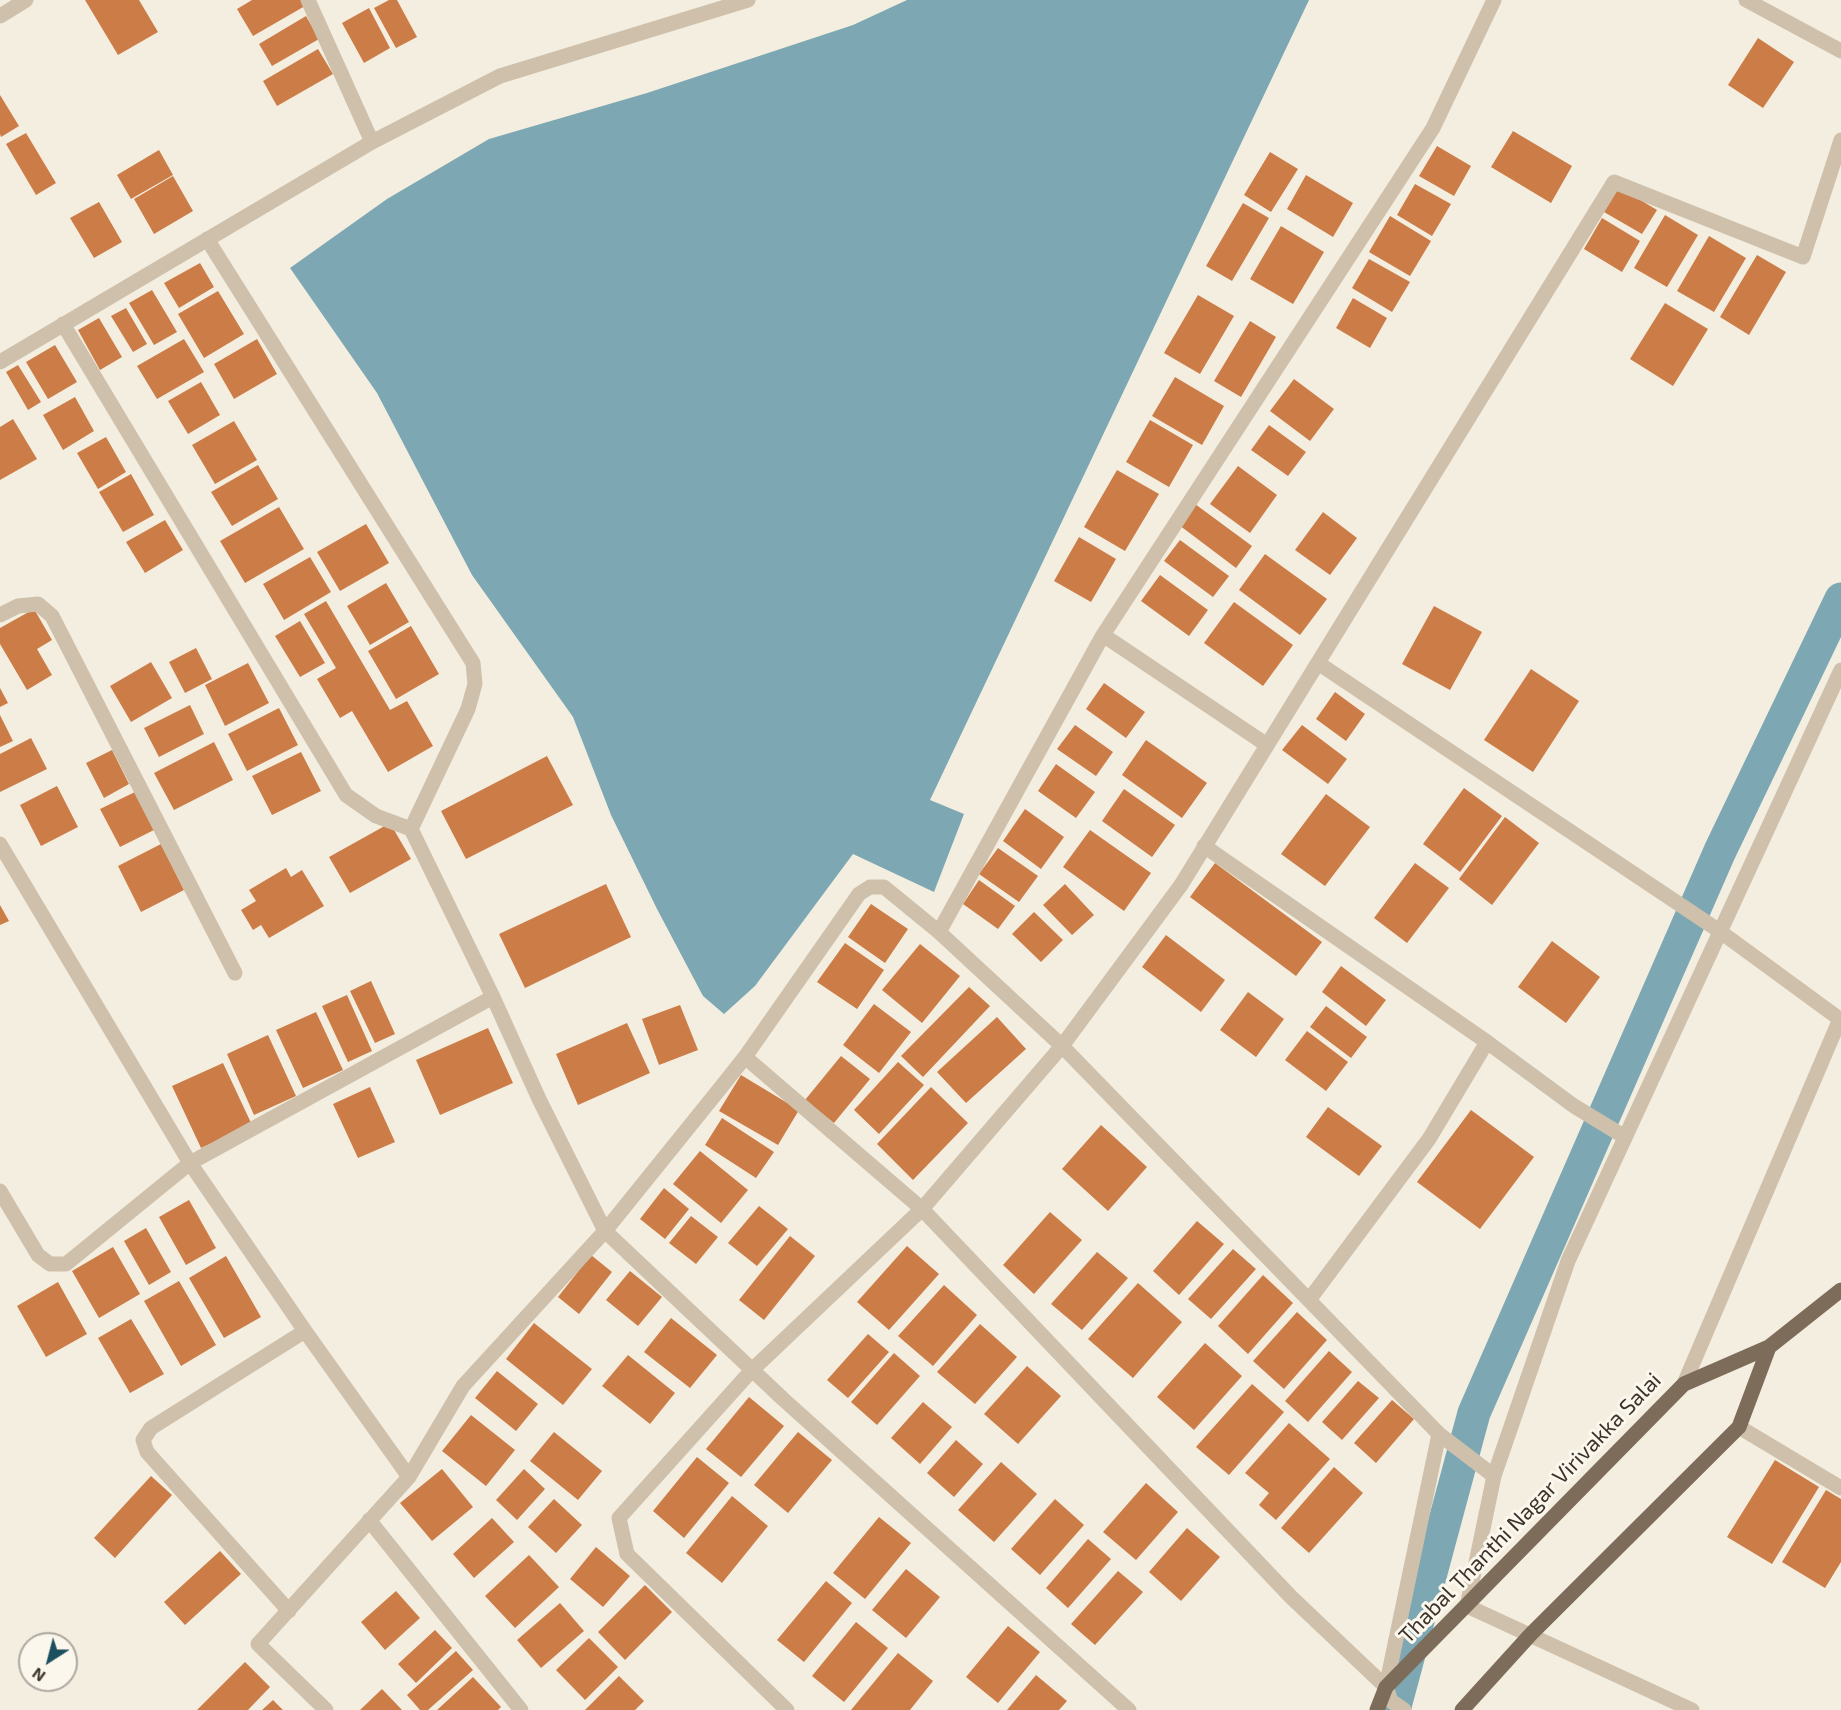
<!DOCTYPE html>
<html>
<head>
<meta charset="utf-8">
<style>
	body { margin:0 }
	#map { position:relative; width:1841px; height:1710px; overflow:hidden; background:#f4eee0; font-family:"Exo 2",sans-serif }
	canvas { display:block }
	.north { position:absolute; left:18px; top:1632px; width:60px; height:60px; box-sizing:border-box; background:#fbf7ed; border:2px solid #aea89f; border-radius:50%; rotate:216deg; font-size:16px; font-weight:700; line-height:24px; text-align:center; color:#3b322a }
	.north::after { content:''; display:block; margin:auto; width:21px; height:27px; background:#1d505f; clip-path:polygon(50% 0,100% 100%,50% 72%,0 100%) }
</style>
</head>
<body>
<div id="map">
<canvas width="1841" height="1710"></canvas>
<div class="north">N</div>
</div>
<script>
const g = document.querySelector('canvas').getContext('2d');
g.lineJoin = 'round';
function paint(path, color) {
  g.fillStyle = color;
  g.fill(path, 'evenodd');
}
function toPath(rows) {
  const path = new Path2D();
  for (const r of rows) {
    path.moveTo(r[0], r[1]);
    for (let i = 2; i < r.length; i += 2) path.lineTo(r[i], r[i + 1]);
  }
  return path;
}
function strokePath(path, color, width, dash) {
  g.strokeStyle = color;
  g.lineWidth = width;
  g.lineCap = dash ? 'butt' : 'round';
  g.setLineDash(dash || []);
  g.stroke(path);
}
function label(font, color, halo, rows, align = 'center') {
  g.font = font + ' "Exo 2",sans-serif';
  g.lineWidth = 6;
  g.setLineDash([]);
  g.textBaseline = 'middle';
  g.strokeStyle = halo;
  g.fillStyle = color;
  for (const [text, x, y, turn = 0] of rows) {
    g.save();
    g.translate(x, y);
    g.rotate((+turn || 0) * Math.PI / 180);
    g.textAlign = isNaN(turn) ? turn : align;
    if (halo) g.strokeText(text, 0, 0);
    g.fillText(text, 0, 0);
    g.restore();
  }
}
paint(toPath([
	[907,0,1309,0,930,800,964,814,934,892,853,854,755,986,724,1014,703,996,657,909,611,815,573,717,472,575,377,393,290,268,387,199,489,139,647,93,853,25]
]), '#7da8b3');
strokePath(toPath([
	[1394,1710,1474,1413,1720,851,1841,599]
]), '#7da8b3', 33);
paint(toPath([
	[85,0,139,0,158,32,118,55],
	[252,0,302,0,305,6,253,36,237,9],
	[389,0,397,0,417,37,396,48,374,8],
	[369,8,390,48,364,63,342,23],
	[306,16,319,39,272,66,259,44],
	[1758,38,1794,62,1763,108,1728,85],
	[318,49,333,74,277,106,263,81],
	[0,95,19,126,1,137,0,134],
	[1513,131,1572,166,1551,203,1491,167],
	[26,133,56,183,36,195,6,144],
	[1437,146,1471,166,1454,196,1419,176],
	[159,150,173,175,131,199,117,175],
	[1270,152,1298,169,1271,212,1244,195],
	[1306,175,1353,203,1333,237,1287,209],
	[173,176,193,211,154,234,134,199],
	[1415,184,1451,204,1432,236,1397,215],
	[1619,187,1657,210,1642,234,1604,212],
	[99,202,122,242,94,258,70,218],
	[1243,203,1269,218,1232,281,1206,266],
	[1665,215,1698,235,1667,287,1634,268],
	[1390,216,1431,241,1410,276,1369,252],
	[1602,218,1640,241,1622,272,1584,249],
	[1281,226,1324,252,1293,304,1250,279],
	[1709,236,1746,258,1714,312,1677,291],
	[1757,255,1786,272,1749,335,1720,317],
	[1369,259,1410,282,1392,312,1352,288],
	[200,263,214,287,179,308,164,283],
	[152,290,177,332,154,345,129,303],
	[218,291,244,334,204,358,178,314],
	[1198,295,1234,316,1200,374,1164,353],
	[1353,298,1387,318,1370,348,1336,328],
	[1665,303,1708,329,1673,386,1630,359],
	[126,308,147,344,133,352,111,316],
	[99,318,122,357,100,370,78,330],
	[1250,321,1276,337,1241,397,1214,381],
	[184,339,204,372,157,399,137,366],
	[257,339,277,374,234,399,214,364],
	[55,345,77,382,48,399,26,362],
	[18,365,41,402,28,410,6,372],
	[1175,377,1224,406,1202,445,1152,416],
	[1294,379,1334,409,1310,441,1270,411],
	[201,382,220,415,188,434,168,401],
	[75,397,94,431,63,450,43,415],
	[13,419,37,459,0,480,0,427],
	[1150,420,1193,445,1169,487,1126,462],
	[234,421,257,460,215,484,192,445],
	[1269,425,1306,452,1288,476,1251,450],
	[106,437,126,472,98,489,77,453],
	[258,465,278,499,232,526,211,492],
	[1238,466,1277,495,1250,533,1210,504],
	[1117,470,1159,494,1125,551,1084,527],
	[131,474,154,515,123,532,99,492],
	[1195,504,1252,546,1236,568,1179,525],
	[279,507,304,549,245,583,220,541],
	[1323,512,1357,538,1330,575,1295,550],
	[165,520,183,550,145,573,126,542],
	[366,524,389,563,340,591,317,552],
	[1079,537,1116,559,1091,602,1054,581],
	[1180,540,1229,576,1213,597,1164,561],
	[1265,554,1327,599,1300,635,1239,590],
	[310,557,331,592,284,620,263,584],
	[1160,575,1208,610,1189,636,1141,601],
	[386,583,409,622,370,645,347,606],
	[326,601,390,710,407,701,433,746,388,772,352,711,340,718,317,679,336,668,304,614],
	[1234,602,1293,645,1263,686,1204,643],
	[1434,606,1482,632,1450,690,1402,664],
	[34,609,52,640,37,649,52,675,27,690,0,644,0,628],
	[300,621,325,663,300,677,275,636],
	[411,626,439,674,396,699,368,651],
	[196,648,212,679,185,693,169,662],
	[151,662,172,698,131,722,110,686],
	[248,663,269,703,225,726,205,685],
	[1531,669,1579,701,1533,772,1484,740],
	[1104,683,1145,712,1126,738,1086,709],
	[0,688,8,703,0,707],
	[1335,692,1365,714,1346,741,1316,719],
	[190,705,204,734,159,757,144,728],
	[279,708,298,745,247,771,228,734],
	[0,715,13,741,0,747],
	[1075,725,1113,752,1096,776,1057,749],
	[1302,725,1347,759,1328,784,1282,750],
	[31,738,47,769,0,792,0,754],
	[1146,740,1207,783,1182,818,1122,775],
	[214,742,233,780,174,810,154,773],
	[112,750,129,784,104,798,86,763],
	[301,752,321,791,272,815,252,776],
	[547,756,573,805,466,859,441,811],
	[1056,764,1095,792,1076,818,1038,791],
	[57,786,78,827,41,846,20,805],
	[1464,788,1502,816,1460,872,1423,844],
	[1124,789,1175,825,1152,857,1102,821],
	[135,792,154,830,120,847,100,809],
	[1326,794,1370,827,1325,886,1281,854],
	[1025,809,1064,837,1041,869,1003,841],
	[1505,817,1539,843,1492,905,1459,879],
	[390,823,411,859,350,893,329,857],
	[1090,830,1151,873,1124,911,1063,867],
	[161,844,184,890,141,912,118,866],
	[998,848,1038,876,1019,902,979,874],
	[1215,863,1322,942,1296,976,1190,897],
	[1415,863,1449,888,1407,943,1374,918],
	[286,868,291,877,302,870,324,906,269,938,261,925,253,930,241,910,256,901,249,890],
	[979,880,1015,906,998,929,963,904],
	[606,884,631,937,525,988,499,934],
	[1065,884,1094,915,1072,935,1043,905],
	[871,904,908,929,885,963,848,937],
	[0,905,9,921,0,925],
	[1034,912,1063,940,1041,962,1012,934],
	[1166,935,1225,980,1201,1012,1142,967],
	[1552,941,1600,977,1566,1023,1518,987],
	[845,943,884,970,857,1009,817,982],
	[920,944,960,976,922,1023,882,990],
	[1341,966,1386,1000,1366,1026,1322,992],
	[371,981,395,1034,375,1043,350,991],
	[969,987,990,1006,923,1077,901,1056],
	[1248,992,1284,1019,1256,1057,1220,1030],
	[347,995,372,1051,348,1062,322,1006],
	[874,1004,911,1032,879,1073,843,1045],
	[680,1005,698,1050,659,1065,642,1019],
	[1326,1006,1367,1037,1351,1058,1310,1027],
	[316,1012,343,1070,303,1088,276,1030],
	[997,1017,1026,1049,966,1103,937,1072],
	[627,1023,650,1073,578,1105,556,1054],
	[488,1028,513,1083,440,1115,416,1060],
	[1307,1031,1348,1062,1326,1091,1285,1060],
	[268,1035,296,1096,254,1115,227,1054],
	[841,1056,870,1079,834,1123,805,1100],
	[898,1062,924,1085,879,1134,854,1110],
	[223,1063,252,1125,201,1148,172,1086],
	[741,1075,799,1110,778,1145,719,1111],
	[370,1087,395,1142,358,1158,333,1104],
	[931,1087,968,1123,913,1180,877,1144],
	[1328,1107,1382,1146,1359,1176,1306,1137],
	[1471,1110,1534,1157,1480,1229,1417,1182],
	[722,1118,774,1152,756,1178,705,1145],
	[1101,1125,1147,1167,1108,1211,1062,1169],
	[700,1151,748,1190,721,1223,673,1184],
	[664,1188,689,1209,665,1239,640,1219],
	[189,1200,216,1248,186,1265,159,1217],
	[759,1206,788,1229,757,1266,728,1243],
	[1050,1212,1082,1240,1034,1294,1003,1265],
	[691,1216,718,1237,696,1264,669,1243],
	[1197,1221,1224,1244,1179,1295,1153,1271],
	[146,1228,171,1272,149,1285,124,1241],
	[790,1236,815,1256,764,1320,739,1300],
	[907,1246,939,1274,889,1330,857,1302],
	[113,1247,140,1294,99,1318,72,1271],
	[1233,1249,1256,1269,1211,1319,1188,1299],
	[1097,1252,1128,1278,1082,1330,1051,1304],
	[591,1255,612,1272,579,1314,558,1297],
	[226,1256,261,1317,224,1338,189,1278],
	[630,1271,662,1297,638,1326,606,1300],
	[1263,1275,1293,1303,1248,1354,1218,1326],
	[179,1281,216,1345,181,1366,144,1301],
	[58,1282,87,1334,46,1357,17,1306],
	[1138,1283,1182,1322,1133,1378,1088,1339],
	[944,1285,977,1315,933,1366,898,1336],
	[1297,1312,1327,1340,1284,1389,1253,1361],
	[671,1318,717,1355,690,1388,644,1352],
	[131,1319,164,1374,130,1393,98,1338],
	[534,1323,592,1369,563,1405,506,1359],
	[980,1324,1017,1357,975,1404,937,1372],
	[868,1334,889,1352,848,1398,827,1380],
	[1205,1343,1242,1376,1194,1430,1157,1397],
	[1329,1351,1352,1372,1308,1422,1285,1401],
	[894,1353,920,1376,877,1425,851,1402],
	[628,1355,675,1393,650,1424,602,1386],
	[1027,1366,1061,1396,1018,1444,984,1414],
	[497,1371,538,1404,516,1431,475,1398],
	[1358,1381,1379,1398,1342,1440,1322,1422],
	[1252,1384,1284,1412,1229,1475,1196,1447],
	[749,1397,784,1426,741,1477,706,1449],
	[1392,1400,1414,1419,1376,1463,1354,1443],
	[923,1402,952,1427,920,1464,891,1438],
	[471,1415,515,1450,486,1486,442,1451],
	[1289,1423,1330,1459,1276,1520,1259,1505,1269,1493,1245,1473],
	[554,1432,602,1471,578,1500,530,1461],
	[798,1432,832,1460,788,1513,754,1485],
	[956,1440,983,1464,954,1497,927,1473],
	[697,1457,729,1483,684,1538,653,1511],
	[1775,1460,1819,1487,1772,1564,1727,1537],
	[1001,1462,1037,1494,994,1542,958,1510],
	[1334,1467,1363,1493,1309,1553,1281,1528],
	[442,1469,473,1507,432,1541,400,1503],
	[524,1469,545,1489,517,1520,496,1500],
	[151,1476,172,1495,115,1558,94,1538],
	[1146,1483,1178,1512,1136,1560,1103,1532],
	[1826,1490,1841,1499,1841,1562,1825,1588,1782,1562],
	[732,1496,768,1526,722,1583,686,1553],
	[554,1499,582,1525,556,1553,528,1527],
	[1055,1499,1084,1525,1040,1575,1011,1549],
	[879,1517,911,1543,865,1599,833,1573],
	[492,1518,514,1542,474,1578,453,1554],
	[1187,1528,1220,1557,1181,1601,1149,1572],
	[1088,1539,1111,1559,1068,1608,1046,1588],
	[596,1547,630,1576,603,1607,570,1579],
	[220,1551,241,1574,185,1625,164,1602],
	[529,1555,559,1587,515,1628,485,1596],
	[906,1569,940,1597,906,1638,872,1610],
	[1118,1571,1143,1592,1095,1645,1071,1624],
	[826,1581,852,1603,804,1662,777,1640],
	[645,1585,672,1612,625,1660,598,1632],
	[396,1591,420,1618,385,1650,361,1622],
	[560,1603,584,1631,541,1668,517,1640],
	[856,1622,888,1648,844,1702,812,1676],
	[1008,1626,1040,1652,998,1703,966,1677],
	[435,1630,452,1648,416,1683,398,1664],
	[589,1638,618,1667,585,1700,556,1670],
	[456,1651,473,1670,428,1710,420,1710,407,1695],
	[898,1653,933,1681,910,1710,851,1710],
	[245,1662,270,1687,248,1710,197,1710],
	[1036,1675,1067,1701,1059,1710,1007,1710],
	[619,1676,644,1701,635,1710,585,1710],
	[473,1677,501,1707,498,1710,437,1710],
	[382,1689,402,1710,360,1710],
	[273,1700,283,1710,262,1710]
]), '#cc7c46');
strokePath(toPath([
	[308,0,372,142],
	[1746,0,1841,51],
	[0,16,26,0],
	[207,239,473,663,475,684,468,709,411,829],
	[63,324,346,795,376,816,411,829,493,997,539,1099,605,1231,783,1399,1129,1710],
	[0,362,372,142,500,76,748,0],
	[0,615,18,606,38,604,52,616,235,973],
	[1103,635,1267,745],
	[1318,663,1718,930,1841,1020],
	[0,844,190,1163,305,1331,409,1477],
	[1204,846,1487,1042,1574,1106,1625,1137],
	[939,932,1103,635,1433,128,1494,0],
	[745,1057,922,1209,1291,1597,1386,1687,1391,1701,1404,1710],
	[0,1191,38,1255,50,1264,66,1264,190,1163,493,997],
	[1309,1300,1429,1139,1487,1042],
	[1684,1384,1840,1019],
	[1739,1427,1841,1488],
	[1494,1476,1439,1434,1062,1046,1181,885,1614,182,1803,257,1841,140],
	[369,1520,521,1710],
	[289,1611,147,1452,143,1440,151,1428,305,1331],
	[1386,1687,1439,1434],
	[326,1710,258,1644,409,1477,463,1386,605,1231,722,1086,745,1057,859,894,870,887,884,887,939,932,1062,1046,922,1209,752,1370,619,1518,627,1554,787,1710],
	[1692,1710,1467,1606,1494,1476,1568,1261,1841,670]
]), '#cec0aa', 15);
strokePath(toPath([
	[1377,1710,1386,1687,1684,1384,1769,1347,1841,1290],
	[1462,1710,1531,1634,1739,1427,1769,1347]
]), '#7e6c5a', 15);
label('22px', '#3b322a', '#fbf7ed', [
	["Thabal Thanthi Nagar Virivakka Salai",1530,1508,-46]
]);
</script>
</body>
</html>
